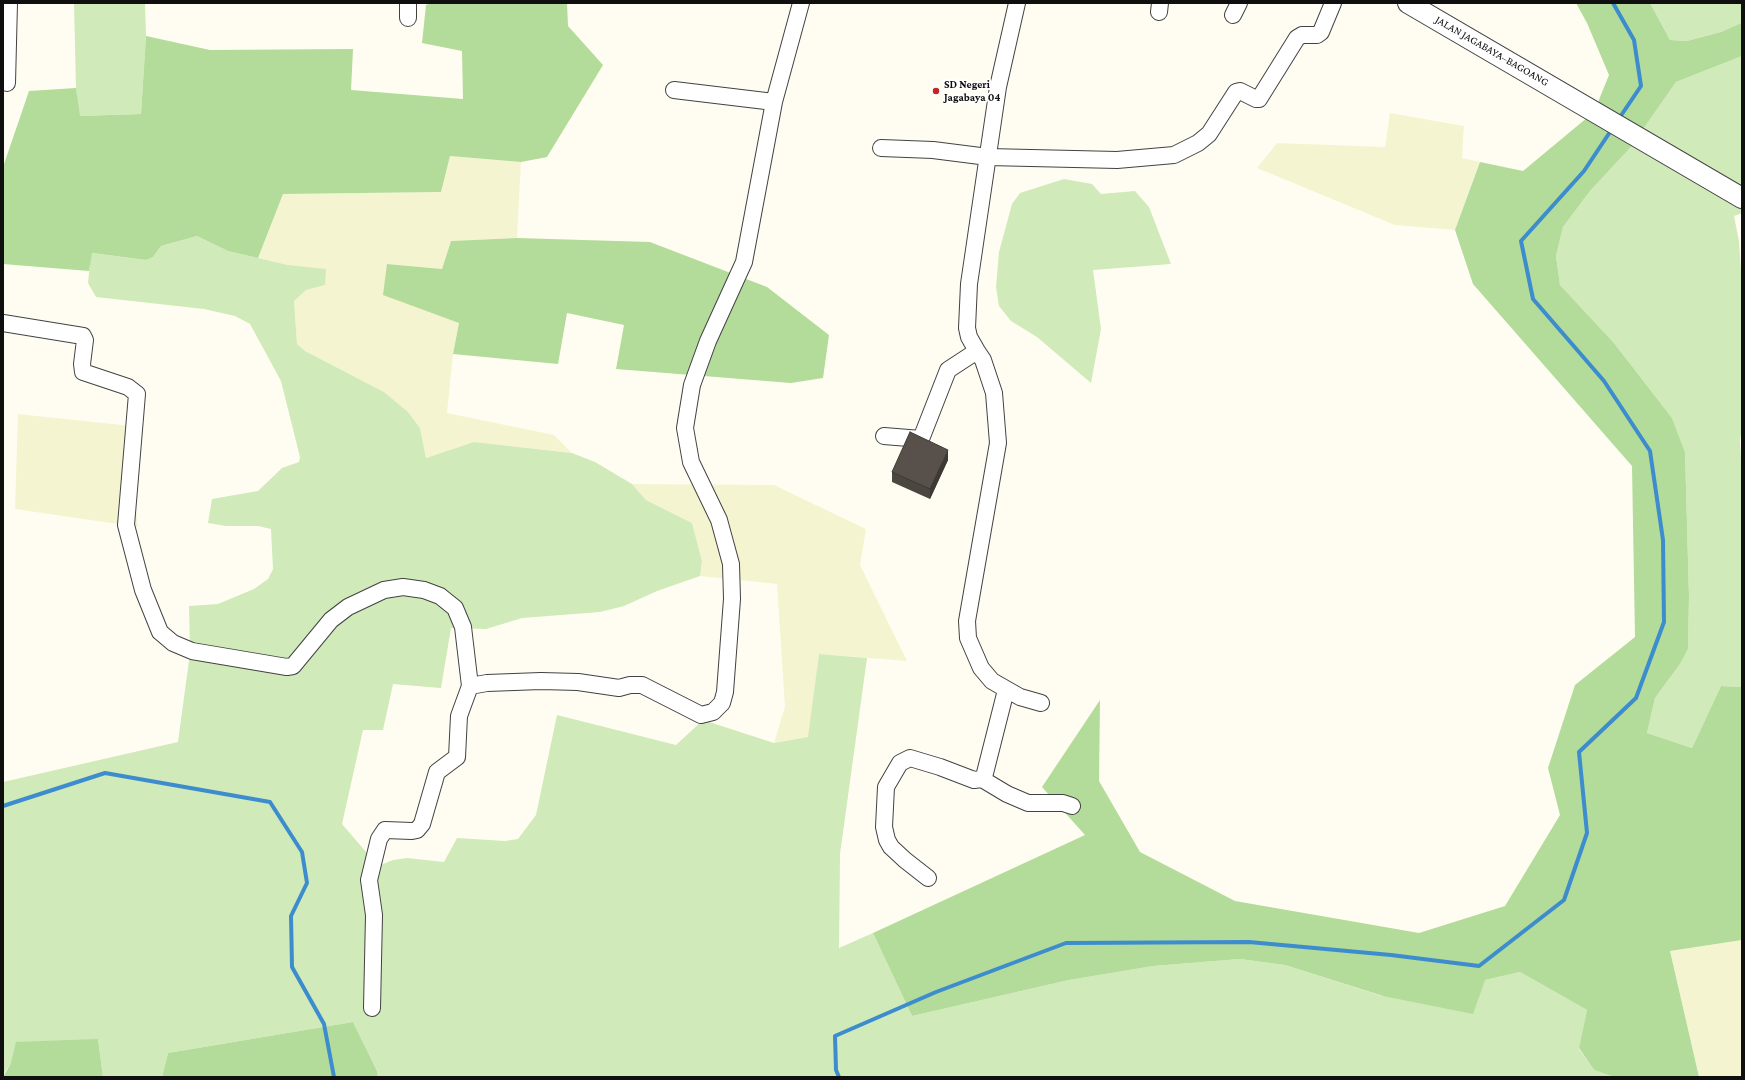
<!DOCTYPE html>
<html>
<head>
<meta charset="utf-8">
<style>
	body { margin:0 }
	#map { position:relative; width:1745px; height:1080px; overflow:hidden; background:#fffdf1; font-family:"Crimson Pro",serif }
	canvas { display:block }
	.frame { position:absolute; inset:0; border:4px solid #0f0f0f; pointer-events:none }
</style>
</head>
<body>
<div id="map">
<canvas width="1745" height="1080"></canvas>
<div class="frame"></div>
</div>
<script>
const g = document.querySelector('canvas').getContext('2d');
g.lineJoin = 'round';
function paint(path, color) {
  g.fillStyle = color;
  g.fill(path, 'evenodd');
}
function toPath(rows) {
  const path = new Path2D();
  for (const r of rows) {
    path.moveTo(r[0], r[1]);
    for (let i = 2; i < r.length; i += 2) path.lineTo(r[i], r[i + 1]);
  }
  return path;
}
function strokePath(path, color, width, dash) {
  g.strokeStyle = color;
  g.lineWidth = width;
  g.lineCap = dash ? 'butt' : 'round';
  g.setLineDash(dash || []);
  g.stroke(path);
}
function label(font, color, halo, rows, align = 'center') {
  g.font = font + ' "Crimson Pro",serif';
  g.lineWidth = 4;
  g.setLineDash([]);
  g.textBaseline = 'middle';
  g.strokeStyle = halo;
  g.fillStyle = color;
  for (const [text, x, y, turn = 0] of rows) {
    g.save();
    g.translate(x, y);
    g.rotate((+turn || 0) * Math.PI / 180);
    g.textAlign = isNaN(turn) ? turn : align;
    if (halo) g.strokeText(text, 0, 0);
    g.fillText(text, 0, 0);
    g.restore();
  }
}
paint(toPath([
	[1390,113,1464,126,1462,158,1480,162,1455,230,1395,225,1257,168,1277,143,1385,147],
	[450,156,521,162,517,238,451,241,442,269,387,264,459,323,453,354,447,413,554,435,572,453,474,442,426,458,420,428,408,412,384,392,305,351,297,344,294,301,305,290,325,285,288,265,258,258,283,194,441,192],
	[18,414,141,427,134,495,138,527,15,509],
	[632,484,774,485,866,529,860,565,907,661,819,654,809,737,774,743,785,707,777,584,700,576,702,561,692,523,646,500],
	[1742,940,1742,1077,1699,1077,1670,951]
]), '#f5f4d1');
paint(toPath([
	[74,3,145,3,146,36,141,114,79,116,76,88],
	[1650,3,1742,3,1742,19,1741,23,1721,32,1687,41,1670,40],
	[1742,56,1742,213,1734,216,1739,241,1742,287,1742,428,1740,441,1742,477,1742,687,1721,686,1692,748,1647,733,1655,698,1680,664,1688,649,1689,597,1685,452,1672,418,1614,343,1560,285,1556,256,1563,227,1590,191,1630,148,1676,82],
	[1064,179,1092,184,1101,194,1135,191,1149,207,1171,264,1093,270,1101,329,1091,383,1037,337,1011,321,999,306,996,287,999,252,1012,204,1020,193],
	[197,236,228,251,288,265,326,269,325,285,306,290,294,301,297,344,305,351,384,392,408,412,420,428,426,458,474,442,572,453,595,462,632,484,646,500,692,523,702,561,700,576,657,591,624,606,600,612,522,618,486,629,451,628,441,688,393,684,383,730,363,730,342,824,378,866,393,860,407,858,444,862,457,838,505,841,518,839,536,815,557,715,676,745,703,720,774,743,808,737,819,654,867,658,840,854,839,948,873,933,912,1016,1069,980,1153,966,1240,959,1285,965,1382,996,1485,980,1520,972,1587,1010,1579,1049,1594,1070,1614,1077,378,1077,377,1071,353,1022,168,1053,162,1077,103,1077,98,1039,11,1063,3,1075,3,782,178,742,190,653,189,606,218,604,254,589,268,579,273,569,271,529,258,526,226,526,208,523,212,499,258,491,282,468,299,462,300,457,281,381,250,324,235,316,204,309,96,297,88,283,91,253,146,260,153,257,161,246]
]), '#d0eaba');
paint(toPath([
	[431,3,567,3,568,26,603,65,547,157,521,162,450,156,441,192,283,194,258,258,228,251,197,236,161,246,153,257,146,260,92,253,89,271,3,264,3,167,29,91,76,88,80,116,141,114,146,36,210,50,353,49,351,90,463,99,462,51,422,43,426,5],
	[1576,3,1650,3,1670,40,1687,41,1721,32,1741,23,1742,26,1742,56,1676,82,1630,148,1590,191,1563,227,1556,256,1560,285,1614,343,1672,418,1685,452,1689,597,1688,649,1680,664,1655,698,1647,733,1692,748,1721,686,1742,687,1742,940,1670,951,1699,1077,1614,1077,1594,1070,1579,1048,1587,1010,1520,972,1485,980,1473,1014,1383,996,1285,965,1240,959,1153,966,1069,980,912,1016,873,933,1085,835,1042,787,1100,700,1099,781,1140,852,1235,901,1419,933,1505,906,1560,815,1548,768,1575,685,1635,637,1632,466,1473,284,1455,230,1480,162,1523,171,1594,112,1609,75,1587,23],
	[517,238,650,242,767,287,829,335,823,378,791,383,616,369,624,325,567,313,558,364,453,354,459,323,383,295,387,264,442,269,451,241],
	[353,1022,377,1071,378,1077,162,1077,168,1053],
	[98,1039,103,1077,3,1077,11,1063,16,1042]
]), '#b3db99');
strokePath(toPath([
	[1613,3,1634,40,1641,86,1618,120],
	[3,806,105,773,270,802,302,852,307,883,291,916,292,967,324,1024,334,1077],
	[839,1077,836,1070,835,1036,936,992,1066,943,1249,942,1391,955,1479,966,1564,900,1587,833,1579,752,1636,698,1664,622,1663,540,1650,451,1604,381,1533,299,1521,241,1584,171,1612,129]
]), '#3c8cce', 4);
const minor = toPath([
	[408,3,408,18],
	[1159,12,1160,3],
	[1233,15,1239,3],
	[7,83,9,3],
	[674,90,774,102],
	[881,148,933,150,988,157,1117,160,1174,155,1198,143,1209,134,1236,92,1240,91,1256,99,1259,99,1297,38,1302,35,1317,35,1321,32,1333,3],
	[3,323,83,336,85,340,82,364,83,372,128,387,137,394,126,525,143,590,160,632,173,643,192,651,287,667,293,666,331,620,348,607,384,590,403,587,424,590,440,596,455,608,463,627,470,686],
	[977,351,983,360,994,393,998,443,967,621,968,638,981,668,992,681,1020,697,1041,703],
	[884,436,921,439,948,370,977,351,969,337,967,328,969,284,998,87,1017,3],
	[982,779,1007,794,1028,803,1063,803,1072,806],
	[928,878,905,860,891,847,887,840,884,827,886,787,900,763,910,758,940,767,974,780,982,779,984,777,1006,690],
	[372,1008,374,915,369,880,379,839,385,830,412,831,417,830,422,824,437,772,457,757,459,716,470,686,487,683,541,681,578,682,619,688,630,685,642,685,701,715,713,712,722,703,725,692,732,599,731,564,719,520,691,462,685,428,692,385,708,341,744,262,774,102,801,3]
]);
const tertiary = toPath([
	[1408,3,1742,198]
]);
strokePath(minor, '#424242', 18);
strokePath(tertiary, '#424242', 22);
strokePath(minor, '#fff', 16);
strokePath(tertiary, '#fff', 20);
paint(toPath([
	[948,460,930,499,892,482,892,472]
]), '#4c4640');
paint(toPath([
	[948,450,948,460,930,499,930,489]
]), '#3e3934');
const building = toPath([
	[910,432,948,450,930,489,892,472,910,432]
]);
paint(building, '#58514b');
strokePath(building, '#3e3934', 1);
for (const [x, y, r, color] of [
	[936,91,4,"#c02626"]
]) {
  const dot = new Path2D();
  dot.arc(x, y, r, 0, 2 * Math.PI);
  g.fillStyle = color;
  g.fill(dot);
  strokePath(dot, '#fff', 1.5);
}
label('11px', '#0f0f0f', '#fff', [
	["JALAN JAGABAYA–BAGOANG",1492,51,30]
]);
label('bold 11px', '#0f0f0f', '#fff', [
	["SD Negeri",944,85],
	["Jagabaya 04",944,98]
], 'left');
</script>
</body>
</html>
